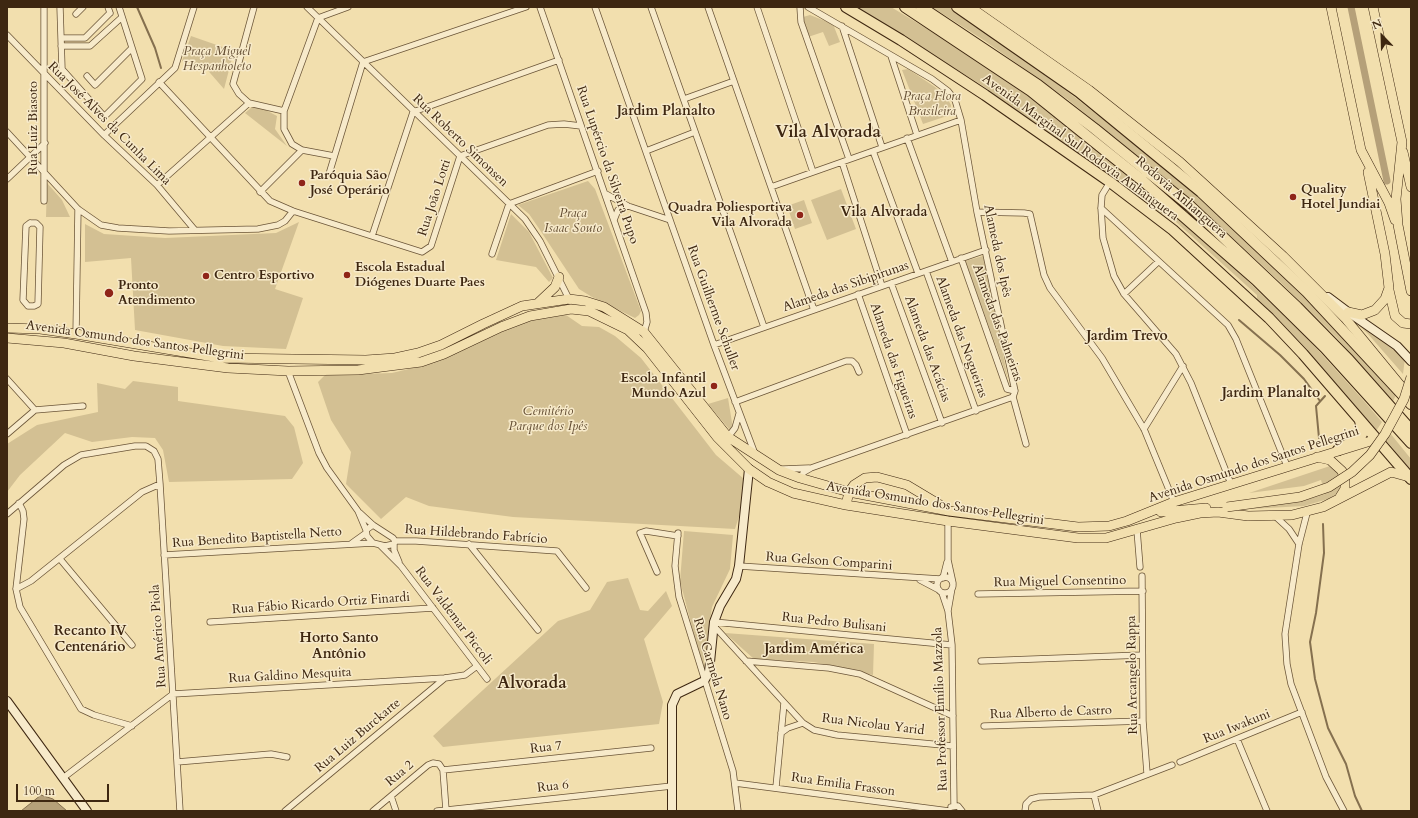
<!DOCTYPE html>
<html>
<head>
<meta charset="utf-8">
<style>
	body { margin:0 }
	#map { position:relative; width:1418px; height:818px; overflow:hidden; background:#f2dfae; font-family:Cardo,serif }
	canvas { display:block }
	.frame { position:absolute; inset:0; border:8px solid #3e2711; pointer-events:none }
	.north { position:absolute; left:1362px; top:16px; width:40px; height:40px; -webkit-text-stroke:3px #f7eaca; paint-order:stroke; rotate:337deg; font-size:11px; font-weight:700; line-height:16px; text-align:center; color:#3e2711 }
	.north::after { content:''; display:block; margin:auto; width:14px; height:18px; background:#3e2711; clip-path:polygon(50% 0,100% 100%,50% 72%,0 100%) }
	.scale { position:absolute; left:16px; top:784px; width:93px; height:18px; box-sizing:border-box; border:2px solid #3e2711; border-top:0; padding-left:5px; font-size:12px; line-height:14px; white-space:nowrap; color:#3e2711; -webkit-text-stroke:3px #f7eaca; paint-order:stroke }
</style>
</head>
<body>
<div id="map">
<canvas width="1418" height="818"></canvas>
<div class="frame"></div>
<div class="north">N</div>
<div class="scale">100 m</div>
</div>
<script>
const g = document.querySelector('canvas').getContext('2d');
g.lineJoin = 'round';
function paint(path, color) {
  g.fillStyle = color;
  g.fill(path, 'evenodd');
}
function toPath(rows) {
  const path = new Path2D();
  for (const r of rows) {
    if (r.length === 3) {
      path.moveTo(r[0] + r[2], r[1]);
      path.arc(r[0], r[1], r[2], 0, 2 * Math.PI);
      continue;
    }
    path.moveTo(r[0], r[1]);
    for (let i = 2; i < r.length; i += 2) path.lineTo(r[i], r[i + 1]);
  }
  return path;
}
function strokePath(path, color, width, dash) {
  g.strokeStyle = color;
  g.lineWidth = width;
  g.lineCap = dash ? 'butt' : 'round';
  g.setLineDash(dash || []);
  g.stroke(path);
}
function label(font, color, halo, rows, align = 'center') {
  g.font = font + ' Cardo,serif';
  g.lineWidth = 3;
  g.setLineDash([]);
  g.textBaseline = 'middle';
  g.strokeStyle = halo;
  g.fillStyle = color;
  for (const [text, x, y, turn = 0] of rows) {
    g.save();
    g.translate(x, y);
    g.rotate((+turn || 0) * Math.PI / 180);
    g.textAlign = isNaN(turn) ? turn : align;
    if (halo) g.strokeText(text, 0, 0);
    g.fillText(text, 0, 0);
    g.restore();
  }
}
paint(toPath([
	[857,7,891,7,977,59,1057,115,1217,249,1227,261,1308,339,1364,401,1382,422,1376,431,1290,333,1257,300,1257,295,1165,212,1162,214,983,86],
	[932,7,949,7,988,33,1072,95,1168,171,1235,230,1339,331,1396,395,1393,401,1336,337,1280,282,1186,195,1067,99,985,41],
	[810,15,833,24,840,42,829,46,823,32,808,37,803,17],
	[191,36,234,51,224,89,204,66,182,61],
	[908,69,935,87,947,98,951,105,950,115,923,124,902,70],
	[252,107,260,107,277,116,275,129,287,146,245,113],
	[588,181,595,189,641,311,639,315,635,318,592,297,579,289,538,227,529,214,518,205],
	[47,183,62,200,70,217,46,217],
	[841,189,856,229,827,240,811,200],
	[804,200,812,223,795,229,787,206],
	[511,214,529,232,553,278,549,282,536,267,496,260],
	[299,222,275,289,303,298,286,349,223,346,135,330,131,258,85,262,85,224,104,234,165,238,276,233],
	[983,256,1008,379,965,261],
	[566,315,582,326,599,327,615,336,641,358,716,455,744,479,743,504,735,529,513,517,429,506,406,497,381,519,346,484,351,452,331,420,318,382,325,375,392,373,421,366,528,320],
	[1349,316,1381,337,1405,358,1403,374,1368,334],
	[133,381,178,387,178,401,285,416,294,427,303,463,292,479,169,482,163,450,155,438,132,437,92,442,65,433,20,475,7,492,7,444,37,425,98,412,97,383,125,389],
	[728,398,734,435,708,404],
	[1390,433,1411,459,1411,471,1385,439],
	[1330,466,1335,470,1340,476,1342,484,1341,491,1328,499,1304,506,1249,509,1306,500,1325,494,1321,480,1304,486,1249,493],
	[684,531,733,535,730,569,712,607,703,669,680,581],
	[628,578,640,610,648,611,666,591,672,606,644,639,663,702,659,724,443,747,433,736,558,621,590,610,607,582],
	[725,633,874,644,873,675,814,662,754,659]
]), '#d3c093');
const water = toPath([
	[41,795,53,799,67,811,21,811,41,795]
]);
paint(water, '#b5a079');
strokePath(water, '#85704f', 1);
strokePath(toPath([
	[137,7,155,48,161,68],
	[1239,320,1280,355,1304,379,1320,401],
	[1319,438,1316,406,1325,396],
	[1323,524,1324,553,1316,613,1310,642,1315,679,1328,728,1346,764,1355,796,1362,811]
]), '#85704f', 2);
strokePath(toPath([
	[1351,7,1387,181]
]), '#b5a079', 7);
const street = toPath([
	[44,7,44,201],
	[60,7,62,69,103,115,106,115,142,79,119,7],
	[108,7,110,13],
	[254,7,233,84,239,94,249,103,284,111],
	[307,7,525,219,540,241,570,301],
	[540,7,646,313,647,322,644,332],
	[595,7,714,345,755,454],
	[651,7,764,327],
	[708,7,814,310],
	[757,7,813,172],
	[800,7,801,22,849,159],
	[808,7,932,79,948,91,955,100,961,120,977,212,1015,391,1013,397,1026,444],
	[76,14,83,7],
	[842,26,882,147],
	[7,35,104,135,157,185,194,229],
	[61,38,85,38,110,13],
	[61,46,90,46,121,18],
	[891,56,917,135],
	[87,76,95,85,132,48],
	[159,82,270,201,293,211,422,252,431,246,460,156,548,125,564,124,581,126],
	[684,99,734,81],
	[7,132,78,209,101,225,118,228,169,231,258,229,278,225,285,221,293,211],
	[104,135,175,68,194,7],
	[907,138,952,262],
	[646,151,695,132],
	[873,151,918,273],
	[334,156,302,150,292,144,284,129,284,111,318,18,348,7],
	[842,162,882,286],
	[329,174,363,62,526,7],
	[7,179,45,143],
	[1110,182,1102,195,1101,208,1103,238,1114,276,1124,294,1176,354,1191,383,1231,484],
	[157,185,249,103],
	[771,187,961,120],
	[260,192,302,150],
	[606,194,628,206,670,220],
	[509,204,598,171],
	[1101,208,1228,325,1236,339,1287,466],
	[977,212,1024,213,1030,214,1044,275,1050,288,1102,358,1144,429,1174,502],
	[614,220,618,210,628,206],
	[30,223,36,223,40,227,38,304,34,306,28,306,23,300,26,226,30,223],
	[372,236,413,112,559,60],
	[492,254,509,204],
	[961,258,1007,389,1015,391],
	[926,271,976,411],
	[891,283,942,423],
	[858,294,907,435],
	[1124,294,1158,262],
	[76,334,78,209],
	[714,345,986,250],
	[288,371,319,453,327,468,358,511,366,530],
	[7,379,35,410],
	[735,402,846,361,852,361,856,365,859,372],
	[1144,429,1183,366],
	[7,434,35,410,83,406],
	[728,437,735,428,739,414],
	[783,469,809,468],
	[800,478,804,472,811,468,1013,397],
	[19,503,23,511,24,519,16,589,20,607,81,709,94,715,132,726],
	[360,513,373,525],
	[1307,513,1299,544,1285,634,1287,664,1291,684,1326,777,1344,811],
	[7,514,64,465,81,455,135,446,146,446,154,451,158,459,160,484,180,811],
	[1276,517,1289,529,1299,544],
	[948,521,948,560,953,583],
	[373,525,393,538,395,541,394,544,385,546,373,543,367,536,366,530,373,525],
	[1137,530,1140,567],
	[678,533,675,566,679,597,733,771,738,811],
	[395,541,416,541,557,551,586,588],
	[352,543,366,533],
	[394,544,394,550,399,562],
	[469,544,538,630],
	[380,545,401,566,487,679],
	[164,555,373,543],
	[60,559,132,645],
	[739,566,940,579],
	[657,572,640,533,646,531,678,536],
	[1142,576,1143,721,1147,773],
	[945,585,8],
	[943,578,947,562],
	[920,580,939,590],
	[16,589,31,581,142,492,160,484],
	[942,593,948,611,952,645,954,806],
	[978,594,1143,591],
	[948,611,952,588],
	[210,622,433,608],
	[714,622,952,645],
	[714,626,803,723,814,730,837,735,953,746],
	[746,661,829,668,860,674,953,716],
	[981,661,1142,655],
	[984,726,1143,721],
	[781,733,788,728,803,723],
	[1237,739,1267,811],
	[177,762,271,754,287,757],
	[1180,762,1302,712],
	[443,770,651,748],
	[63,778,173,694,445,678,465,675,477,666],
	[735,783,949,811],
	[776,787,784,703],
	[1094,795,1098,811],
	[391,796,396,811],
	[951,807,958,806,962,811],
	[285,811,445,678],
	[373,811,428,765,433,763,439,764,443,770,446,810],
	[437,811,672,786],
	[1025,811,1026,804,1031,799,1039,797,1094,795,1172,765]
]);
const secondary = toPath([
	[1328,297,1348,312,1397,346,1411,361],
	[7,701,87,811],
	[672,811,672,705,677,694,704,681,709,672,714,622,720,606,736,579,739,566,749,469]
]);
const primary = toPath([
	[970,7,1089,90,1180,162,1283,256,1345,318,1410,397],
	[1331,7,1361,150,1389,203,1395,220],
	[1373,7,1402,142,1396,199,1398,225,1411,291],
	[1403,152,1411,187],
	[1389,290,1395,316,1403,323,1411,324],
	[538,303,555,287,559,277],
	[1348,312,1362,315,1375,310,1385,299,1389,288,1385,254,1368,172],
	[7,328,40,329,76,334,220,358,366,360,395,358,418,353,441,345,483,324,522,306,569,299,585,301,604,307,644,332,728,437,779,470,800,478,849,492,949,511,1078,527,1109,526,1127,521,1174,502,1377,439],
	[7,338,64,343,134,356,228,368,288,371,358,370,421,362,444,354,501,327,530,316,571,309,589,311,628,330,647,348,717,437,749,469,768,482,793,493,846,505,948,521,1078,538,1106,538,1176,518,1200,513,1218,512,1248,516,1292,515,1323,507,1391,472,1409,477],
	[1317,457,1330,460,1342,471,1345,482,1345,489,1340,497],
	[846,505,849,492,854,485,865,478,877,477,907,485,947,509],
	[1161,512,1206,508]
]);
const highway = toPath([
	[846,7,901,40,985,95,1110,182,1173,230,1269,318,1303,354,1411,479],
	[905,7,1031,91,1143,181,1256,280,1325,348,1411,443],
	[921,7,1038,85,1095,129,1190,206,1297,307,1349,360,1411,430],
	[957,7,1079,92,1201,192,1307,292,1411,404],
	[1338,450,1361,436,1363,432,1360,421]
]);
strokePath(street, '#6b5538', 7);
strokePath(secondary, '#3e2711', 10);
strokePath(primary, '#3e2711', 10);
strokePath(highway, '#3e2711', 12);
strokePath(street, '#f7eaca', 5.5);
strokePath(secondary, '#f7eaca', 8);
strokePath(primary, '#f2dfae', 9);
strokePath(highway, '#f2dfae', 10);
const primaryBridge = toPath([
	[1227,507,1300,497,1329,487,1352,472,1370,455,1385,434,1404,399,1411,377]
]);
strokePath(primaryBridge, '#3e2711', 10, []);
strokePath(primaryBridge, '#f2dfae', 9);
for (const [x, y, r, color] of [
	[302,183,4,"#8f2418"],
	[1293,197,4,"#8f2418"],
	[800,215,4,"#8f2418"],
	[347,275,4,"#8f2418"],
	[206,276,4,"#8f2418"],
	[109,293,5,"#8f2418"],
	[714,386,4,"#8f2418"]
]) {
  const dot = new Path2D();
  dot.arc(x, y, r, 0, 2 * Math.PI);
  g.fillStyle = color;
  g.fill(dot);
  strokePath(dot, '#f7eaca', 1.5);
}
label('italic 13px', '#634d32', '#f7eaca', [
	["Praça Miguel",217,52],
	["Hespanholeto",217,67],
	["Praça Flora",932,97],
	["Brasileira",932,112],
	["Praça",573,214],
	["Isaac Souto",573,229],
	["Cemitério",548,412],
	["Parque dos Ipês",548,427]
]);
label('13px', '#3e2711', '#f7eaca', [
	["Rua José Alves da Cunha Lima",109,124,45],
	["Rua Luiz Biasoto",34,128,-90],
	["Rua Roberto Simonsen",460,141,44],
	["Avenida Marginal Sul Rodovia Anhanguera",1080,148,36],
	["Rua Lupércio da Silveira Pupo",607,165,71],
	["Rua João Lotti",435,198,-72],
	["Rodovia Anhanguera",1181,198,41],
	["Alameda dos Ipês",997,251,78],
	["Alameda das Sibipirunas",846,287,-19],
	["Rua Guilherme Schuller",713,308,70],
	["Alameda das Palmeiras",997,323,70],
	["Alameda das Nogueiras",961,337,70],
	["Avenida Osmundo dos Santos Pellegrini",135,341,8],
	["Alameda das Acácias",927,349,70],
	["Alameda das Figueiras",893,361,71],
	["Avenida Osmundo dos Santos Pellegrini",1254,465,-18],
	["Avenida Osmundo dos Santos Pellegrini",935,504,9],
	["Rua Hildebrando Fabrício",476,535,4],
	["Rua Benedito Baptistella Netto",257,538,-4],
	["Rua Gelson Comparini",829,562,4],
	["Rua Miguel Consentino",1060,582,-1],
	["Rua Fábio Ricardo Ortiz Finardi",321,604,-4],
	["Rua Valdemar Piccoli",453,616,53],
	["Rua Pedro Bulisani",834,623,6],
	["Rua Américo Piola",159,636,-94],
	["Rua Carmela Nano",712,669,73],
	["Rua Arcangelo Rappa",1133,675,-91],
	["Rua Galdino Mesquita",290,676,-3],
	["Rua Professor Emílio Mazzola",941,709,-92],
	["Rua Alberto de Castro",1051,713,-2],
	["Rua Nicolau Yarid",873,725,7],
	["Rua Iwakuni",1237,727,-22],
	["Rua Luiz Burckarte",358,736,-40],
	["Rua 7",546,748,-6],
	["Rua 2",400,774,-40],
	["Rua Emilia Frasson",843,785,8],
	["Rua 6",553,787,-6]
]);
label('bold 13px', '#3e2711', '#f7eaca', [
	["Paróquia São",310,176],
	["José Operário",310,191],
	["Quality",1301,190],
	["Hotel Jundiai",1301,205],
	["Quadra Poliesportiva",792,208,"right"],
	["Vila Alvorada",792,223,"right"],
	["Escola Estadual",355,268],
	["Diógenes Duarte Paes",355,283],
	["Centro Esportivo",214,276],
	["Pronto",118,286],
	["Atendimento",118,301],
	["Escola Infantil",706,379,"right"],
	["Mundo Azul",706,394,"right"]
], 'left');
label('bold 14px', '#3e2711', '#f7eaca', [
	["Jardim Planalto",666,112],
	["Vila Alvorada",884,213],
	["Jardim Trevo",1127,337],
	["Jardim Planalto",1271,394],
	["Recanto IV",90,632],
	["Centenário",90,648],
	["Horto Santo",339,639],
	["Antônio",339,655],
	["Jardim América",814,650]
]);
label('bold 17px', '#3e2711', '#f7eaca', [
	["Vila Alvorada",828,133],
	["Alvorada",532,684]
]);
</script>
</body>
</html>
